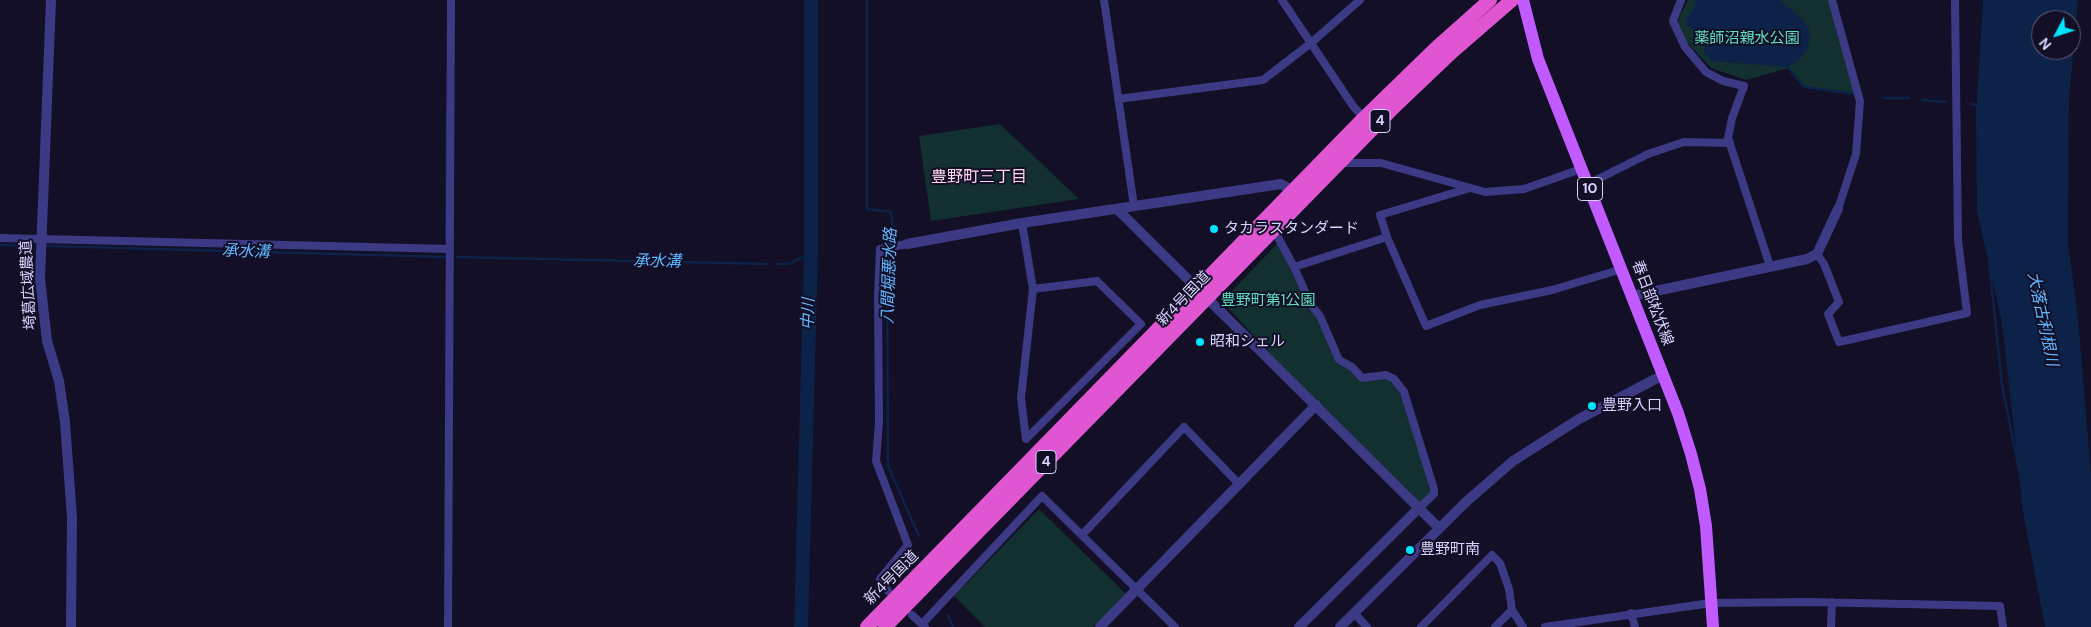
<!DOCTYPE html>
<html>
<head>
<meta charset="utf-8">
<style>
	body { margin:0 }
	#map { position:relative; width:2091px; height:627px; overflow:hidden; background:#130f26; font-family:"DM Sans",sans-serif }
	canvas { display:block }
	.north { position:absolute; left:2031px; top:10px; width:50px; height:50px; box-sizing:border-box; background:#130f26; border:1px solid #625e7d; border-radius:50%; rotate:230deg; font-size:14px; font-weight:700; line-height:20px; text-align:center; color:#d9d4ff }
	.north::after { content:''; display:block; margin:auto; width:18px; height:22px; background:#00e5ff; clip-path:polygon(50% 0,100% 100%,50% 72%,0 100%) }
</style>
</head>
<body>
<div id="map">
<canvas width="2091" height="627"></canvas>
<div class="north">N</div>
</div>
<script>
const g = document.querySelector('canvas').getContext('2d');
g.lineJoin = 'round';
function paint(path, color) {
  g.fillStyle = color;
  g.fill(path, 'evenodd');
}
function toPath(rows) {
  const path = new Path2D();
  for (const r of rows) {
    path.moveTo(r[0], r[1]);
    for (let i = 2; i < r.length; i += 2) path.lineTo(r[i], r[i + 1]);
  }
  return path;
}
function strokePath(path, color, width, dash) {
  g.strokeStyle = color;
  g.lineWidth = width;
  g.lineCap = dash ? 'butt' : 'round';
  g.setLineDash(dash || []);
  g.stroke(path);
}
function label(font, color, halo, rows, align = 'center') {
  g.font = font + ' "DM Sans","Noto Sans JP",sans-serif';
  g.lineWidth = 4;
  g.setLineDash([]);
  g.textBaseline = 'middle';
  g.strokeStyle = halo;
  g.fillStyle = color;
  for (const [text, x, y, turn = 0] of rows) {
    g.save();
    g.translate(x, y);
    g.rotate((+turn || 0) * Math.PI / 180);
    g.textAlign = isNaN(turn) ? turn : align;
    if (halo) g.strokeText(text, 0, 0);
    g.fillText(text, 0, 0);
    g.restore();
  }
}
paint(toPath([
	[1688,0,1830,0,1856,93,1804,86,1789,68,1746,80,1711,68,1686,41,1678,26,1680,15],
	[1000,124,1079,199,931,221,919,136],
	[1278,243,1309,310,1317,318,1336,363,1349,370,1360,382,1387,379,1395,386,1406,404,1430,491,1429,495,1421,503,1279,363,1227,307,1227,296],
	[1039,509,1126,594,1093,627,985,627,954,596]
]), '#12302f');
paint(toPath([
	[1695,0,1779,0,1800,17,1808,27,1810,33,1808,48,1798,61,1787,67,1712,61,1704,53,1705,37,1690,28,1686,23,1687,17,1694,9],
	[1983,0,2078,0,2069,99,2068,244,2078,317,2091,474,2091,627,2045,627,2023,512,2002,323,1977,211,1976,113],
	[2041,20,2071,20,2071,50,2041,50]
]), '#0c2248');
strokePath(toPath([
	[867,0,867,209,891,212,893,231,891,244],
	[1787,67,1804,87,1856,94],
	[1884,98,1909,98],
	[1922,100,1946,102],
	[1972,104,1979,106],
	[446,240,447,109],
	[0,245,34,246],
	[47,246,446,257],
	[890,250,887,266,888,466,919,536],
	[457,257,767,264],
	[1989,261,2002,385,2021,480],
	[778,264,789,264,811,253],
	[948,615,953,627]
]), '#0c2248', 2.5);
strokePath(toPath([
	[801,627,811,253,811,0]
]), '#0c2248', 14);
strokePath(toPath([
	[1104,0,1134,206],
	[1282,0,1353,106,1364,118],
	[1681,0,1673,21,1685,47,1706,72,1723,81,1744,86,1732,118,1728,138,1770,266],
	[1832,0,1860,101,1856,154,1838,209],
	[1118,99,1263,80,1311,43,1360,0],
	[1341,163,1381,163,1485,192,1524,189,1581,169],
	[1588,184,1648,154,1684,142,1730,143],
	[1470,188,1380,215,1387,237,1426,326,1480,305,1552,290,1622,269],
	[1022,223,1033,289],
	[1274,230,1294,267,1311,305,1320,316,1339,360,1352,367,1362,378,1386,375,1394,379,1404,392,1434,489,1434,494,1419,508],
	[0,238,450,249],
	[1817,254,1824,264,1839,302,1828,314,1839,342,1967,313,1958,240,1955,0],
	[1294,267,1387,237],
	[1097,281,1141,324,1026,439,1021,398,1033,289,1097,281],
	[1082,535,1184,427,1239,484],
	[888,591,880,579,908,545,876,461,879,422,878,296,880,249,907,244],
	[1354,613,1367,627],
	[1631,613,1635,627],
	[912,615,925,627],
	[922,624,1042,496,1175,627],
	[448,627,451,0],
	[1421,627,1492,555,1500,563,1509,589,1512,610,1523,627],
	[1495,627,1512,610],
	[1545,627,1711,603,1808,602,2000,606,2003,627],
	[1831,627,1832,602]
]), '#3d3a85', 8);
strokePath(toPath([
	[51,0,40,278,47,341,59,381,65,422,72,518,71,627],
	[1117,209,1439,528],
	[907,244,1022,223,1281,184,1293,191],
	[1632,296,1807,259,1817,254,1838,209],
	[1100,627,1316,405],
	[1299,627,1419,508],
	[1340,627,1467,501,1513,461,1579,419,1663,375]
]), '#3d3a85', 10);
strokePath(toPath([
	[1523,0,1538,59,1678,413,1691,454,1700,489,1706,526,1713,627]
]), '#c25bff', 12);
strokePath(toPath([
	[867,627,1364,118,1435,49,1490,0],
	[885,627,1391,110,1452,52,1512,0]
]), '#e055d1', 14);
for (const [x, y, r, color] of [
	[1214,229,5,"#00e5ff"],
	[1200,342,5,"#00e5ff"],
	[1592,406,5,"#00e5ff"],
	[1410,550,5,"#00e5ff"]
]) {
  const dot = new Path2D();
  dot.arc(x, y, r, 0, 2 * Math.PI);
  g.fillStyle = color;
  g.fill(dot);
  strokePath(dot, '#130f26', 2);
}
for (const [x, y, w] of [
	[1380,121,20],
	[1590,189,25],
	[1046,462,20]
]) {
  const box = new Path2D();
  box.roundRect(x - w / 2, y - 11.5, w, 23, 4);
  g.fillStyle = '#130f26';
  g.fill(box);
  strokePath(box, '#d9d4ff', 1);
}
label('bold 14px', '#d9d4ff', null, [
	["4",1380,121],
	["10",1590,189],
	["4",1046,462]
]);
label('15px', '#5fe0c0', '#130f26', [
	["薬師沼親水公園",1747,39],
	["豊野町第1公園",1268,301]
]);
label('15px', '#d9d4ff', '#130f26', [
	["タカラスタンダード",1224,229],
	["昭和シェル",1210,342],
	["豊野入口",1602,406],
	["豊野町南",1420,550]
], 'left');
label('15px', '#d9d4ff', '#130f26', [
	["埼葛広域農道",29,285,-93],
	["新4号国道",1184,299,-46],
	["春日部松伏線",1652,303,69],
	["新4号国道",892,578,-45]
]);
label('16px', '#ffd6f0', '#130f26', [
	["豊野町三丁目",979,178]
]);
label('italic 16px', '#62b6ff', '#130f26', [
	["承水溝",246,252,2],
	["承水溝",657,262,1],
	["八間堀悪水路",890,276,-88],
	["中川",809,314,-88],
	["大落古利根川",2042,319,78]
]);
</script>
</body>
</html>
